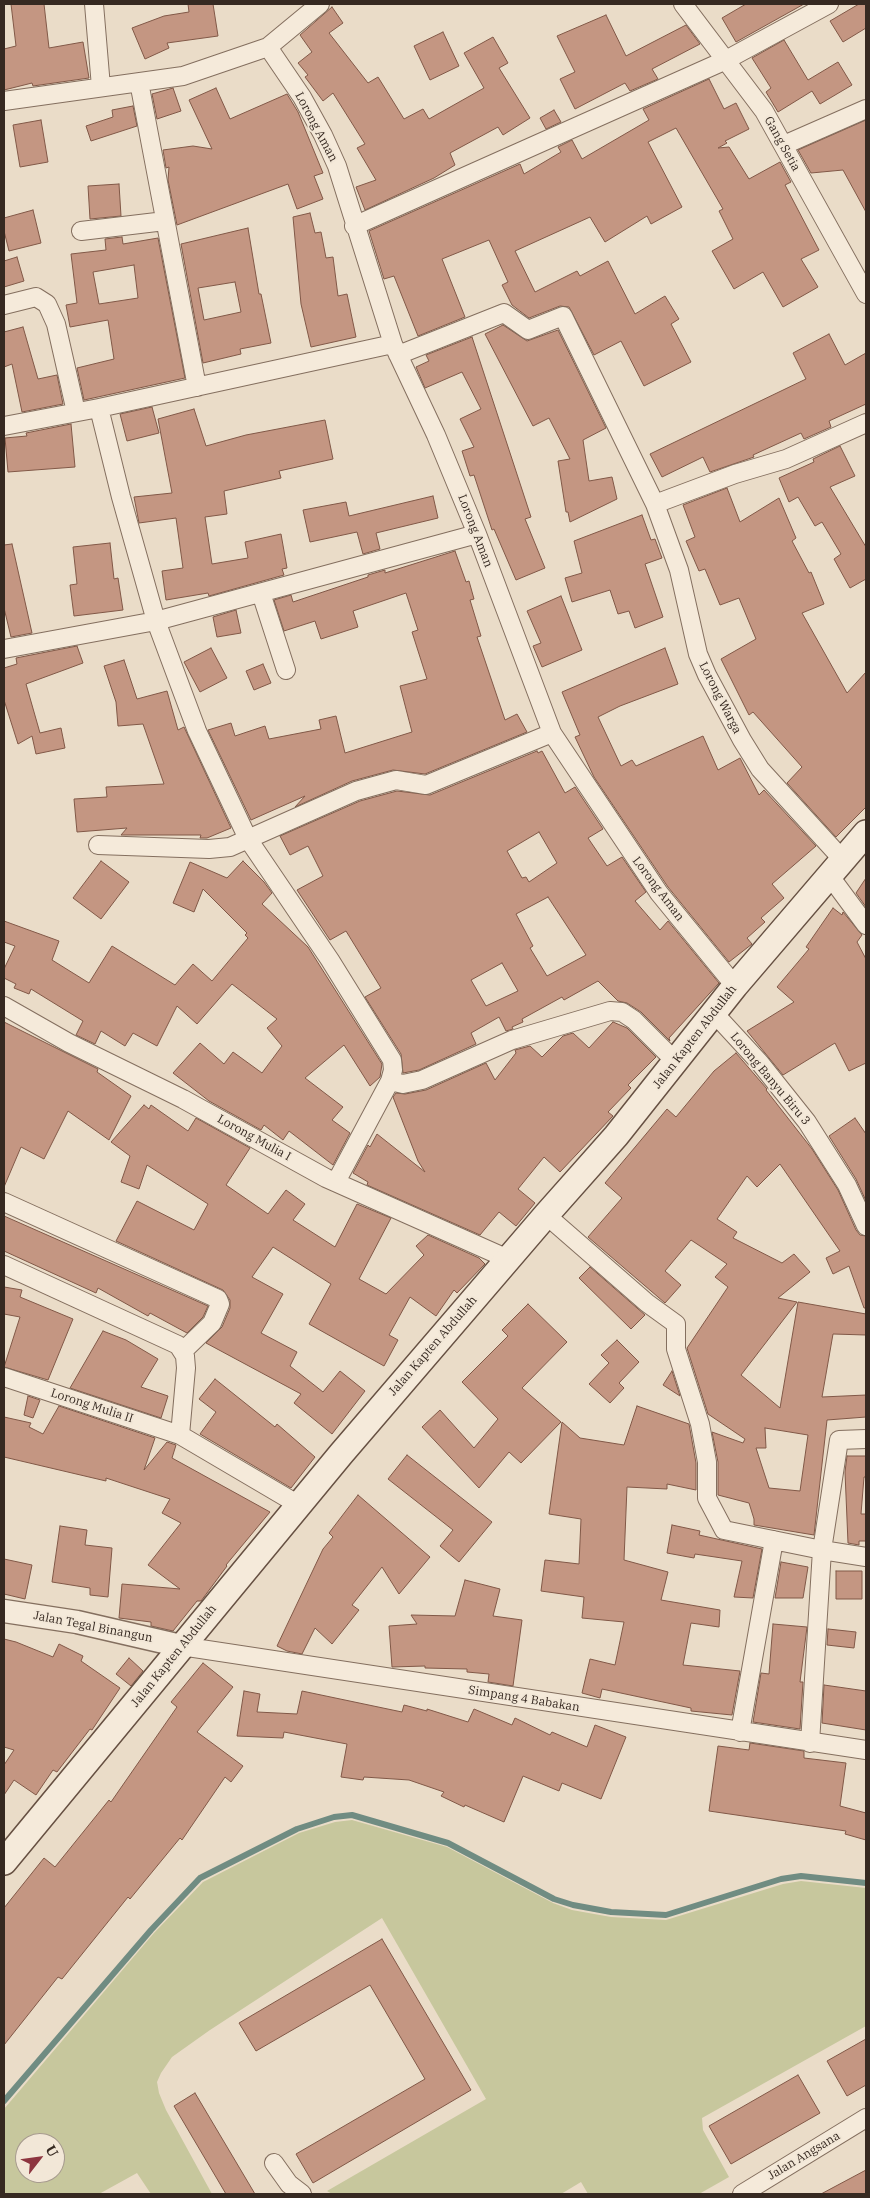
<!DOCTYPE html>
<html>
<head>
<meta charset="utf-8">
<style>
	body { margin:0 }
	#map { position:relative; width:870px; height:2198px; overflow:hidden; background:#eadcc8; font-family:"IBM Plex Serif",serif }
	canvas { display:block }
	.frame { position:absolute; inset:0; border:5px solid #362921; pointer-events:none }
	.north { position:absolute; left:15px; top:2133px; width:50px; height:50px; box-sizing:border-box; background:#f2e7d7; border:1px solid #a79b8e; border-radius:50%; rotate:60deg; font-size:14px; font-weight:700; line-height:20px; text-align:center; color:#362921 }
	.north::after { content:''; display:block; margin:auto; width:18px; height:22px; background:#8d353f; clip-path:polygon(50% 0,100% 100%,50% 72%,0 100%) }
</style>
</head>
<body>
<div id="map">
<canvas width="870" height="2198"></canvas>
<div class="frame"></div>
<div class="north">U</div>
</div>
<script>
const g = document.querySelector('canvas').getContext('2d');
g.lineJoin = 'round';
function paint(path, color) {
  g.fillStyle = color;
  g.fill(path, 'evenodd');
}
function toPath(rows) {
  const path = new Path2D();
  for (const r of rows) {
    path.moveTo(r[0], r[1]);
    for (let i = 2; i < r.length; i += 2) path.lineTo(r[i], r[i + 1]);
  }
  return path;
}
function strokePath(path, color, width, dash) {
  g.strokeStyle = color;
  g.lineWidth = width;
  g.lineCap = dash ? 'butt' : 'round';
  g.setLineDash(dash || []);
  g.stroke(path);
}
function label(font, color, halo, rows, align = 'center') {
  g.font = font + ' "IBM Plex Serif",serif';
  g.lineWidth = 4;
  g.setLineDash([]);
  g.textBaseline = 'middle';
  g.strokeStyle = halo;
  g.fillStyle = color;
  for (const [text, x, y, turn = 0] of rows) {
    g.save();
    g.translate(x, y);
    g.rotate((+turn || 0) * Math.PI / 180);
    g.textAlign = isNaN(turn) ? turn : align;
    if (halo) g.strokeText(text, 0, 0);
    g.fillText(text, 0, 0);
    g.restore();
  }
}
paint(toPath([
	[352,1820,447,1847,553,1903,572,1910,611,1917,666,1920,783,1884,801,1881,866,1888,866,2026,702,2118,703,2130,729,2177,699,2194,588,2194,581,2182,561,2194,332,2194,327,2191,486,2099,382,1918,210,2030,172,2057,161,2073,157,2082,159,2093,166,2110,212,2194,151,2194,137,2173,99,2194,4,2194,4,2109,154,1933,203,1882,299,1833,335,1822],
	[25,2143,55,2143,55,2173,25,2173]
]), '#c7c79d');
strokePath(toPath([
	[4,2101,151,1930,200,1878,297,1829,334,1817,352,1815,448,1843,554,1899,573,1905,611,1912,666,1915,781,1879,801,1876,866,1883]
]), '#708c82', 6);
const building = toPath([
	[11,4,44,4,49,48,83,42,89,78,33,86,32,83,4,90,4,49,16,46,11,4],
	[188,4,213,4,218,36,167,43,169,48,145,59,132,28,164,16,189,12,188,4],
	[746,4,804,4,736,42,722,18,746,4],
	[859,4,866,4,866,28,843,42,830,21,859,4],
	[332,7,343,23,329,33,368,83,378,77,404,119,423,109,429,119,484,88,464,53,493,37,508,63,499,68,530,118,503,135,498,127,450,153,455,165,434,178,365,210,356,187,376,180,357,148,365,144,333,93,323,101,305,77,308,75,298,63,312,52,300,35,332,7],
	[606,15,626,56,686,25,700,44,652,69,658,79,630,91,625,83,575,109,560,79,575,72,557,36,606,15],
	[443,32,459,66,430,80,414,46,443,32],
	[784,40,808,80,838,62,852,85,820,104,812,91,778,112,766,92,771,88,752,58,784,40],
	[709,79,724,109,736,103,749,129,725,141,727,143,718,148,729,147,749,179,780,162,791,182,785,185,819,250,801,259,818,287,783,307,763,272,734,289,712,251,733,239,719,211,723,209,676,128,648,142,682,207,651,224,647,216,605,242,590,217,515,251,535,292,577,271,580,276,608,261,635,314,665,296,679,319,671,324,691,362,644,386,621,341,594,355,569,307,560,306,529,318,512,305,502,285,508,282,489,240,442,259,465,317,418,336,394,276,384,279,369,231,520,164,524,174,561,152,558,147,572,140,582,159,649,120,643,109,709,79],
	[173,88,181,111,157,119,152,94,173,88],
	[216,88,230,119,287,94,298,112,323,173,314,176,323,199,297,209,288,184,177,225,168,180,169,167,166,168,163,150,193,146,212,149,189,100,216,88],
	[133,106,137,126,91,141,86,126,113,117,112,110,133,106],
	[554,110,561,122,546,129,540,118,554,110],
	[41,120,48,162,20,167,13,125,41,120],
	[866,120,866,212,843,170,811,173,798,150,866,120],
	[119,184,121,216,90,219,88,186,119,184],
	[33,210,41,243,9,251,4,231,4,218,33,210],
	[310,213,315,233,321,232,326,258,333,257,338,296,347,294,356,337,311,347,301,304,293,217,310,213],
	[248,228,259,294,261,294,271,343,240,349,241,354,203,363,181,244,248,228],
	[235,282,241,312,204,320,198,288,235,282],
	[122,237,123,244,158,238,185,378,84,400,77,368,114,359,108,320,70,327,66,305,77,303,71,254,106,250,105,239,122,237],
	[134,265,138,298,99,304,93,272,134,265],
	[17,257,24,281,4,287,4,261,17,257],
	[503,325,527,341,558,330,606,428,583,440,589,481,612,477,617,499,570,522,568,512,566,512,558,461,570,459,549,418,533,426,485,334,503,325],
	[23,327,38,379,57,375,63,404,22,412,12,364,4,367,4,332,23,327],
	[829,334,845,365,866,353,866,404,829,421,831,427,804,439,801,433,753,455,754,457,710,472,703,457,662,477,650,454,806,379,793,353,829,334],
	[472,337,531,517,525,519,545,568,516,580,494,529,492,530,474,475,470,476,462,451,474,447,460,419,481,409,462,372,425,388,416,367,429,361,426,355,472,337],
	[152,407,159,433,127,441,120,414,152,407],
	[194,409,206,446,246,435,325,420,333,459,279,471,281,478,224,491,227,514,205,517,212,564,248,558,245,542,281,534,287,568,282,569,284,575,209,596,208,593,166,600,162,571,183,568,176,518,139,523,134,497,172,493,158,419,194,409],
	[71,424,75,467,8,472,5,438,27,436,26,433,71,424],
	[840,446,855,476,830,487,866,547,866,579,850,588,834,559,841,554,822,522,815,526,798,497,789,502,779,478,814,462,813,459,840,446],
	[727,488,740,522,779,498,796,538,792,541,809,573,811,572,824,604,802,613,847,693,866,672,866,807,836,837,787,783,802,767,753,712,749,715,721,659,756,639,739,598,720,605,705,569,699,571,686,541,695,537,683,505,727,488],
	[433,496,438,518,376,533,380,549,363,554,357,532,310,542,303,510,346,502,349,516,433,496],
	[642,515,651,540,655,539,662,558,645,564,663,617,635,628,629,611,618,614,610,590,572,602,565,578,582,573,574,541,642,515],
	[110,543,114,579,118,578,123,610,74,616,70,585,77,584,73,547,110,543],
	[12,544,32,633,11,637,4,608,4,545,12,544],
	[455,551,466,582,469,581,474,599,470,600,481,636,477,637,505,720,517,714,527,732,425,774,393,770,352,781,295,807,305,796,251,820,208,730,231,723,235,736,265,726,269,739,321,729,319,720,336,716,345,753,412,732,400,686,427,679,412,632,418,630,406,593,353,611,358,627,321,639,315,621,284,631,274,600,291,595,293,602,368,577,368,575,385,570,385,573,455,551],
	[561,596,582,650,542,667,533,646,541,643,527,611,561,596],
	[236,610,241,633,217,637,213,617,236,610],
	[77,646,83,663,26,684,40,733,61,728,65,748,36,754,32,736,18,744,4,700,4,668,17,664,16,658,77,646],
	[211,648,227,678,200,692,184,662,211,648],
	[665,648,678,684,620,706,598,717,621,766,632,760,636,766,703,736,718,770,740,758,759,795,764,790,816,846,772,884,784,898,761,918,765,922,747,938,752,944,729,962,668,887,594,777,575,737,580,735,562,692,665,648],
	[124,660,137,699,167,691,178,730,184,727,231,828,207,838,200,838,201,835,121,835,127,828,77,832,74,799,107,797,106,787,164,784,143,724,118,726,116,702,104,666,124,660],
	[263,664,271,683,254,690,246,671,263,664],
	[537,751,538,753,542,751,565,793,575,787,603,829,588,838,607,866,622,857,646,892,635,901,660,930,668,921,719,983,669,1038,670,1041,641,1012,627,1003,618,1001,598,981,564,1000,562,997,522,1019,523,1022,512,1027,513,1029,506,1031,499,1017,471,1033,476,1044,419,1070,403,1073,401,1054,365,997,381,988,346,931,330,940,297,890,323,876,308,846,290,855,280,836,360,801,397,791,430,795,537,751],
	[539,832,557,863,529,882,526,877,522,878,507,851,539,832],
	[548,897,586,955,547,976,530,948,533,946,516,914,548,897],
	[502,963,518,991,486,1006,471,980,502,963],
	[101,861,129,882,101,919,73,898,101,861],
	[243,861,264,882,272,893,262,904,308,947,382,1064,380,1077,370,1086,344,1045,305,1078,343,1107,332,1120,350,1133,333,1165,289,1131,283,1140,264,1125,261,1130,209,1101,173,1073,200,1043,224,1064,233,1052,262,1073,282,1046,267,1028,277,1019,232,984,197,1024,177,1006,157,1046,133,1033,125,1046,101,1031,95,1044,76,1035,83,1021,31,989,29,994,14,988,16,984,4,978,4,969,15,946,4,942,4,921,59,941,52,960,89,983,112,946,175,985,193,964,212,981,248,938,245,935,247,933,203,889,194,912,173,903,190,862,227,878,243,861],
	[866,878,866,907,856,893,866,878],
	[833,908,842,915,843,912,862,935,857,942,866,959,866,1063,849,1071,835,1043,783,1075,747,1031,794,1002,777,987,809,949,806,947,833,908],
	[4,1022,98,1069,97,1072,131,1096,109,1140,68,1111,44,1159,21,1147,4,1187,4,1022],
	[613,1022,627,1028,656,1057,628,1085,631,1088,608,1112,613,1116,560,1172,544,1157,518,1189,535,1203,516,1226,499,1212,480,1235,367,1185,368,1182,353,1173,368,1145,370,1147,377,1134,425,1172,418,1161,393,1097,396,1093,405,1094,426,1090,486,1063,495,1080,516,1053,515,1050,530,1046,542,1057,563,1036,573,1033,589,1048,613,1022],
	[736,1053,767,1089,766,1090,812,1149,838,1190,856,1230,860,1235,866,1236,866,1308,864,1308,849,1266,833,1274,826,1258,840,1251,780,1164,757,1187,747,1176,717,1219,737,1232,733,1238,782,1263,794,1254,810,1272,778,1298,797,1302,741,1375,780,1408,798,1302,866,1314,866,1335,833,1334,822,1397,866,1395,866,1417,827,1420,814,1535,754,1525,754,1519,749,1503,718,1495,718,1462,712,1432,743,1443,745,1439,708,1414,687,1348,728,1287,715,1277,727,1264,691,1240,665,1271,681,1285,665,1303,588,1237,622,1198,605,1183,667,1109,676,1117,714,1071,736,1053],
	[765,1428,808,1435,800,1491,769,1488,756,1448,766,1448,765,1428],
	[144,1105,149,1109,151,1105,188,1131,196,1118,250,1148,226,1185,268,1214,286,1190,305,1204,293,1220,335,1247,357,1204,391,1218,359,1279,386,1294,424,1255,416,1246,428,1235,479,1258,485,1264,457,1293,454,1290,436,1316,410,1297,389,1335,398,1340,384,1366,309,1324,331,1284,273,1247,252,1277,283,1294,261,1333,297,1352,290,1366,323,1392,340,1371,365,1391,332,1434,294,1403,301,1394,206,1343,222,1327,230,1308,230,1300,223,1290,116,1241,137,1201,194,1230,208,1204,147,1165,139,1189,121,1182,130,1156,111,1142,144,1105],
	[855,1118,866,1134,866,1201,856,1179,829,1136,855,1118],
	[4,1216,208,1306,203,1317,187,1333,150,1313,148,1316,98,1288,96,1293,4,1251,4,1216],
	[590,1267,645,1315,631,1329,579,1278,590,1267],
	[4,1287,22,1290,20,1297,73,1319,48,1380,4,1367,20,1317,4,1314,4,1287],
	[528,1304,567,1342,522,1388,561,1422,521,1463,509,1452,479,1488,422,1427,440,1410,474,1448,498,1419,462,1382,508,1336,502,1330,528,1304],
	[103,1331,126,1340,158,1359,141,1387,168,1396,161,1418,70,1388,103,1331],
	[617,1340,639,1362,619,1383,624,1388,610,1403,589,1384,609,1363,601,1355,617,1340],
	[672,1371,680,1396,663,1385,672,1371],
	[215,1379,275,1427,277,1424,315,1457,291,1488,200,1434,216,1412,199,1399,215,1379],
	[28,1396,40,1400,33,1418,24,1415,28,1396],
	[59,1406,155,1438,144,1470,167,1442,176,1445,172,1458,270,1512,226,1565,227,1566,201,1601,197,1601,173,1631,151,1626,151,1622,119,1618,122,1584,180,1589,148,1565,181,1523,162,1513,170,1499,106,1478,106,1481,4,1457,4,1417,31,1423,29,1427,43,1434,59,1406],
	[637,1406,689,1424,696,1463,696,1490,667,1484,667,1489,627,1487,624,1560,668,1572,661,1600,720,1610,719,1627,691,1623,683,1665,740,1671,732,1715,691,1711,691,1708,602,1689,600,1698,582,1693,590,1659,615,1665,624,1622,582,1618,584,1597,541,1591,545,1560,579,1564,581,1519,549,1514,562,1422,580,1438,624,1445,637,1406],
	[407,1455,492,1522,459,1562,440,1546,453,1530,388,1479,407,1455],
	[847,1456,866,1456,866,1477,864,1477,861,1514,866,1514,866,1541,859,1541,859,1545,848,1543,845,1472,847,1456],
	[358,1495,430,1557,399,1594,382,1567,352,1605,359,1610,332,1644,315,1628,302,1654,287,1651,277,1646,323,1549,333,1537,329,1533,358,1495],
	[672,1525,700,1531,699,1535,762,1549,753,1598,734,1597,742,1561,695,1554,694,1558,667,1553,672,1525],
	[60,1526,87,1530,85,1545,112,1548,108,1597,90,1595,90,1588,52,1582,60,1526],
	[4,1559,32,1565,25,1599,4,1594,4,1559],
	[781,1562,808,1567,803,1598,775,1598,781,1562],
	[836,1571,862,1571,862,1599,836,1599,836,1571],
	[465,1580,500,1589,493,1616,522,1620,513,1686,488,1682,489,1674,467,1672,467,1669,425,1668,425,1666,392,1667,389,1626,417,1624,411,1615,455,1616,465,1580],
	[773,1624,807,1627,800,1682,803,1682,800,1729,753,1722,761,1673,769,1674,773,1624],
	[828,1629,856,1632,854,1648,827,1645,828,1629],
	[4,1639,16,1642,53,1657,59,1644,83,1656,81,1661,120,1688,92,1730,90,1729,57,1772,53,1770,36,1795,14,1780,4,1795,4,1765,14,1750,4,1747,4,1639],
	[129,1658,143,1671,131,1686,116,1674,129,1658],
	[203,1663,233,1687,197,1732,243,1766,231,1782,225,1777,182,1840,180,1838,130,1899,128,1897,62,1979,58,1977,4,2045,4,1908,44,1858,55,1867,109,1800,111,1802,177,1707,171,1702,203,1663],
	[824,1685,866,1691,866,1730,822,1723,824,1685],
	[244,1691,260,1694,257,1712,297,1714,302,1691,402,1712,404,1705,427,1711,427,1709,468,1722,474,1709,512,1725,515,1718,550,1735,552,1732,587,1747,595,1725,626,1737,601,1799,562,1783,559,1791,523,1776,504,1822,465,1805,464,1807,441,1796,444,1792,409,1780,364,1777,363,1780,341,1777,347,1744,284,1732,283,1738,237,1736,244,1691],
	[750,1743,804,1751,804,1758,846,1763,840,1806,866,1813,866,1840,845,1834,846,1831,709,1811,718,1746,749,1750,750,1743],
	[382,1939,471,2090,313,2183,296,2154,425,2079,370,1985,256,2051,239,2023,382,1939],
	[866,2039,866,2085,847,2096,827,2061,866,2039],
	[798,2075,820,2113,731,2164,709,2126,798,2075],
	[195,2093,255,2194,226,2194,174,2106,195,2093],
	[866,2170,866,2194,821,2194,866,2170]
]);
paint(building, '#c49682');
strokePath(building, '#815847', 1);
const minor = toPath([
	[94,4,101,87],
	[683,4,764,111,866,294],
	[268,47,302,97,323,135,337,166,393,344,436,435,477,534,552,733,659,893,735,986],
	[139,82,197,387],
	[4,101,183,76,268,47,320,4],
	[784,145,866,109],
	[354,226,726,60,829,4],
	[81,231,165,221],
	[4,305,36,297,47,304,56,324,76,412],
	[398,355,504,313,528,330,563,316,655,504,679,570,698,654,707,675,742,740,760,769,843,860],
	[99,408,121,497,156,621,197,731,248,839,330,960,392,1060,393,1070,390,1081,336,1182],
	[4,426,99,408,393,344],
	[655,504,735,474,786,459,866,423],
	[261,593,286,670],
	[4,649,156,621,477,534],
	[98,845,209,849,230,847,356,791,396,780,426,785,552,733],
	[829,875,866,925],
	[4,1006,69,1043,183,1099,326,1178,508,1259],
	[713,1012,760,1063,807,1122,847,1185,866,1226],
	[390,1081,403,1084,422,1080,512,1040,610,1011,622,1012,634,1020,676,1062],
	[4,1202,218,1299,220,1304,212,1323,183,1351],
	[546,1215,647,1303,676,1324,676,1349,700,1424,707,1462,707,1498,724,1530,822,1550,866,1557],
	[4,1265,178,1345,185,1356,186,1368,180,1435,299,1505],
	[4,1377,180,1435],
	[181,1646,866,1750],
	[740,1732,774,1540],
	[810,1743,822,1550,839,1440,866,1439],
	[274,2163,289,2184,302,2194],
	[742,2194,866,2118]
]);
const tertiary = toPath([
	[4,1611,77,1622,181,1646]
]);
const secondary = toPath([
	[4,1862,341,1454,546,1215,616,1136,735,986,866,833]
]);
strokePath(minor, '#846f5f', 20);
strokePath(tertiary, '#846f5f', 25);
strokePath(secondary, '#665042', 28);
strokePath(minor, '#f5eada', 18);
strokePath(tertiary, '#f5eada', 22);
strokePath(secondary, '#f5eada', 25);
label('12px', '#362921', '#f2e7d7', [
	["Lorong Aman",316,127,62],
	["Gang Setia",782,144,61],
	["Lorong Aman",475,531,69],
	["Lorong Warga",720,698,63],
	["Lorong Aman",658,889,53],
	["Jalan Kapten Abdullah",695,1037,-52],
	["Lorong Banyu Biru 3",770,1079,50],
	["Lorong Mulia I",254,1138,29],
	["Jalan Kapten Abdullah",433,1346,-49],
	["Lorong Mulia II",92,1406,18],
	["Jalan Tegal Binangun",93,1627,11],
	["Jalan Kapten Abdullah",174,1656,-51],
	["Simpang 4 Babakan",524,1699,9],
	["Jalan Angsana",804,2156,-31]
]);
</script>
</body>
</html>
